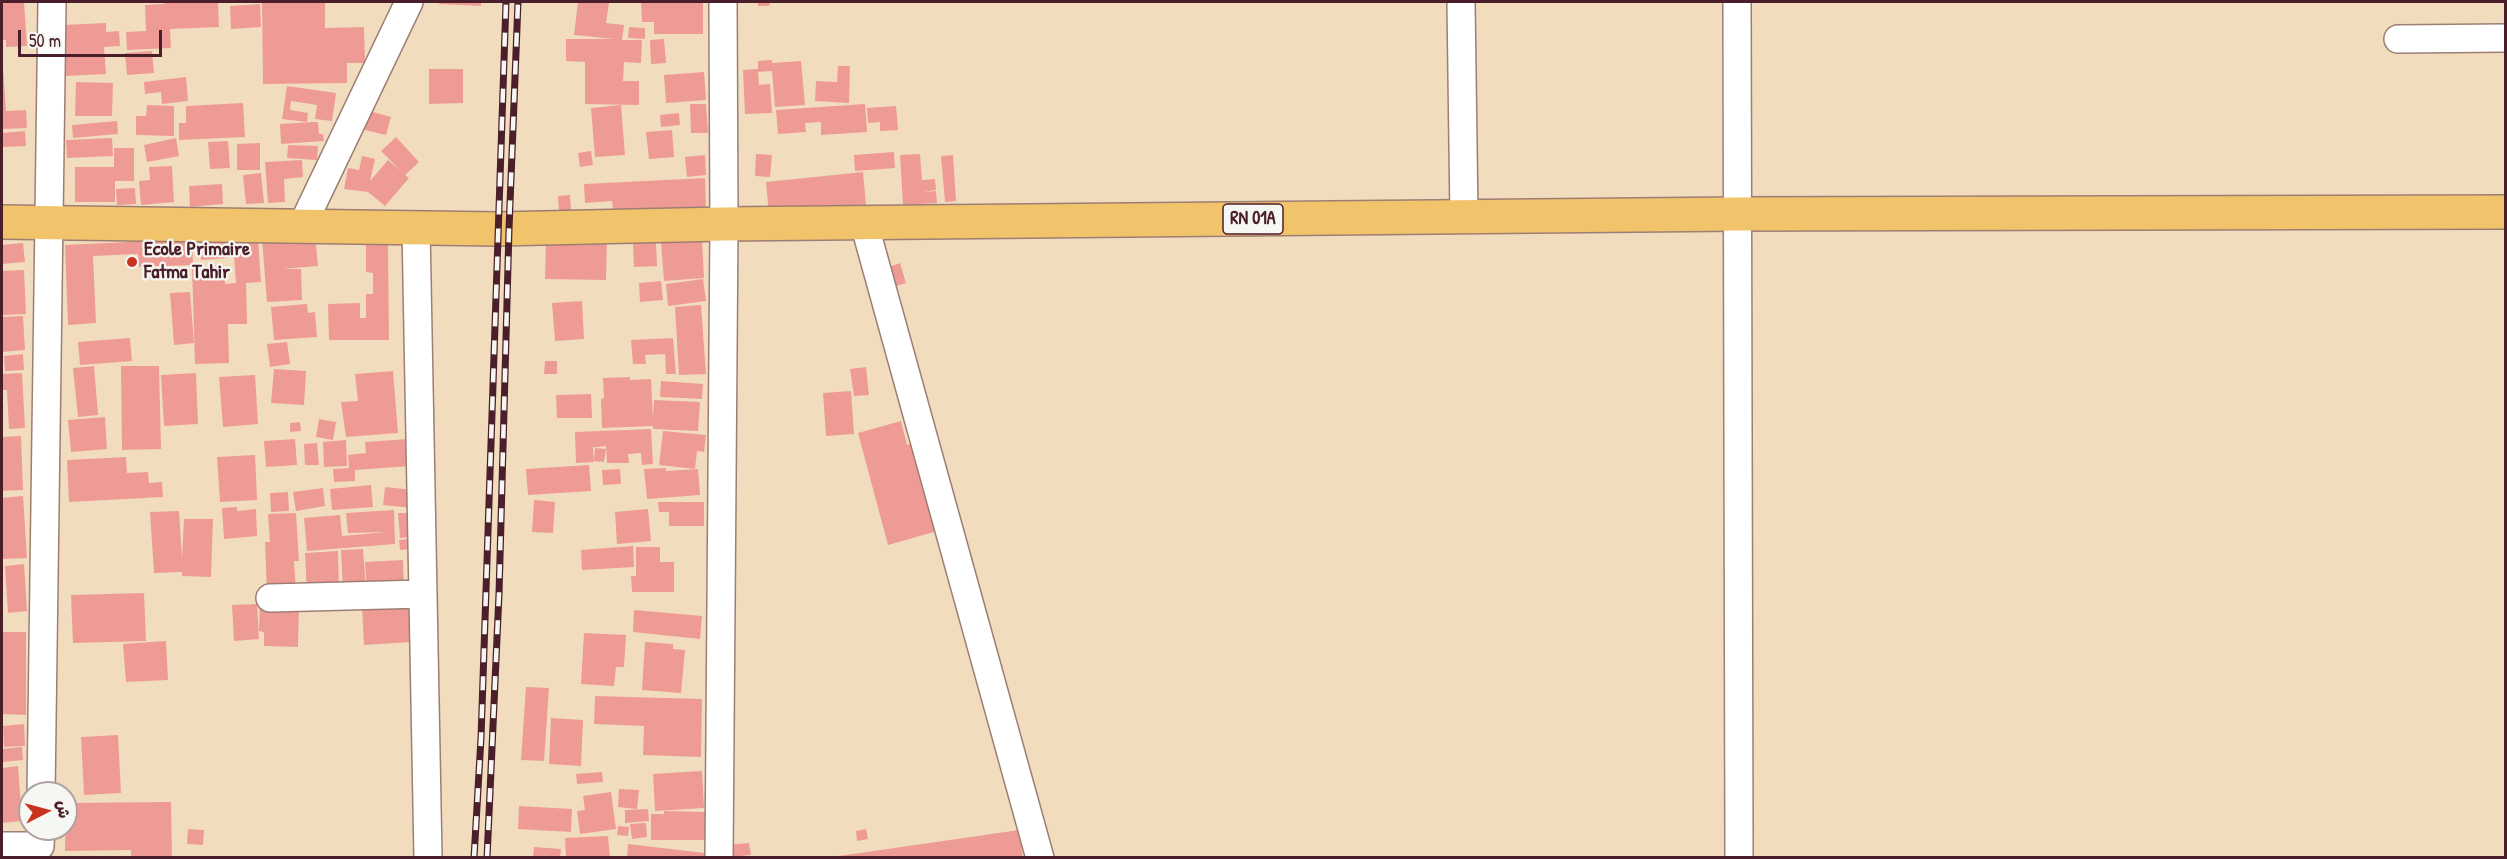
<!DOCTYPE html>
<html>
<head>
<meta charset="utf-8">
<style>
	body { margin:0 }
	#map { position:relative; width:2507px; height:859px; overflow:hidden; background:#f1ddbe; font-family:"Patrick Hand","Playpen Sans Arabic",sans-serif }
	canvas { display:block }
	.frame { position:absolute; inset:0; border:3px solid #4a1f2b; pointer-events:none }
	.north { position:absolute; left:18px; top:781px; width:60px; height:60px; box-sizing:border-box; background:#f6f6f2; border:2px solid #b1a0a2; border-radius:50%; rotate:84deg; font-size:16px; font-weight:700; line-height:24px; text-align:center; color:#4a1f2b }
	.north::after { content:''; display:block; margin:auto; width:21px; height:27px; background:#c8321e; clip-path:polygon(50% 0,100% 100%,50% 72%,0 100%) }
	.scale { position:absolute; left:18px; top:30px; width:144px; height:27px; box-sizing:border-box; border:3px solid #4a1f2b; border-top:0; padding-left:8px; font-size:18px; line-height:21px; white-space:nowrap; color:#4a1f2b; -webkit-text-stroke:4px #f6f6f2; paint-order:stroke }
</style>
</head>
<body>
<div id="map">
<canvas width="2507" height="859"></canvas>
<div class="frame"></div>
<div class="north">ش</div>
<div class="scale">50 m</div>
</div>
<script>
const g = document.querySelector('canvas').getContext('2d');
g.lineJoin = 'round';
function paint(path, color) {
  g.fillStyle = color;
  g.fill(path, 'evenodd');
}
function toPath(rows) {
  const path = new Path2D();
  for (const r of rows) {
    path.moveTo(r[0], r[1]);
    for (let i = 2; i < r.length; i += 2) path.lineTo(r[i], r[i + 1]);
  }
  return path;
}
function strokePath(path, color, width, dash) {
  g.strokeStyle = color;
  g.lineWidth = width;
  g.lineCap = dash ? 'butt' : 'round';
  g.setLineDash(dash || []);
  g.stroke(path);
}
function label(font, color, halo, rows, align = 'center') {
  g.font = font + ' "Patrick Hand",sans-serif';
  g.lineWidth = 4.5;
  g.setLineDash([]);
  g.textBaseline = 'middle';
  g.strokeStyle = halo;
  g.fillStyle = color;
  for (const [text, x, y, turn = 0] of rows) {
    g.save();
    g.translate(x, y);
    g.rotate((+turn || 0) * Math.PI / 180);
    g.textAlign = isNaN(turn) ? turn : align;
    if (halo) g.strokeText(text, 0, 0);
    g.fillText(text, 0, 0);
    g.restore();
  }
}
paint(toPath([
	[2,2,24,2,27,46,6,47,6,40,2,40],
	[164,2,218,2,219,27,170,29,171,48,127,50,126,32,146,31,145,5,164,4],
	[262,2,325,2,325,28,364,27,365,63,347,63,347,83,263,84],
	[440,2,481,2,481,6,439,4],
	[578,2,609,3,606,23,624,25,622,40,642,40,641,63,624,62,623,81,639,81,639,105,585,104,585,62,566,61,566,39,614,39,574,35],
	[641,2,703,2,703,34,654,34,654,22,642,22],
	[758,2,770,2,769,6,758,6],
	[260,4,261,27,231,29,230,6],
	[106,23,106,32,119,31,120,46,104,47,106,74,65,76,62,25],
	[629,27,645,28,645,39,628,38],
	[664,39,666,63,651,64,650,40],
	[152,51,154,73,127,75,125,53],
	[772,60,772,63,801,61,805,105,775,107,772,71,758,72,759,85,770,84,772,113,745,114,743,70,758,69,758,61],
	[838,66,850,66,849,103,815,101,816,81,837,82],
	[2,67,3,67,6,111,26,110,27,128,2,129],
	[429,69,463,69,463,103,429,104],
	[704,72,706,100,666,103,664,75],
	[186,77,188,101,162,104,161,92,145,94,144,82],
	[76,82,113,83,112,116,75,116],
	[287,86,336,93,332,121,315,119,317,105,291,101,290,110,308,113,307,122,282,119],
	[243,103,245,137,179,140,179,123,186,123,186,106],
	[690,104,706,104,708,133,691,133],
	[865,104,867,132,821,135,821,122,805,123,806,132,778,134,776,110],
	[147,105,174,106,174,136,136,135,136,116,146,116],
	[621,105,625,155,595,157,591,108],
	[896,106,898,130,880,131,880,122,868,123,867,108],
	[366,110,391,117,386,135,361,129],
	[679,113,680,125,661,127,660,115],
	[117,121,118,134,73,138,72,125],
	[313,122,318,122,319,134,323,134,324,141,281,144,280,124],
	[672,130,674,157,649,159,646,132],
	[25,131,26,146,2,147,2,133],
	[396,137,419,162,405,175,409,178,385,206,368,192,344,189,348,168,359,170,362,156,375,159,370,181,388,160,401,171,381,151],
	[112,138,113,156,67,158,66,140],
	[176,138,179,156,147,162,144,145],
	[228,141,230,168,210,169,208,142],
	[260,143,260,170,237,170,237,144],
	[288,145,318,146,317,160,287,158],
	[114,148,134,148,134,181,115,181,115,202,75,202,75,167,114,167],
	[591,151,593,165,580,167,578,153],
	[894,152,895,168,855,171,854,155],
	[756,154,772,155,770,177,755,176],
	[920,154,922,180,935,179,936,190,923,192,936,191,937,203,903,205,900,155],
	[705,155,706,175,687,177,685,157],
	[953,155,956,201,945,202,941,156],
	[302,160,303,177,284,179,285,202,268,203,265,162],
	[172,166,174,202,141,205,139,181,150,180,149,167],
	[863,172,866,205,769,215,766,182],
	[261,173,264,203,246,204,243,175],
	[705,178,706,207,613,212,612,201,585,203,584,184],
	[222,184,223,204,190,207,189,186],
	[135,188,136,204,117,205,116,189],
	[570,195,571,210,559,211,558,196],
	[315,234,318,266,282,269,301,269,302,300,267,302,262,239],
	[546,237,607,238,606,280,545,279],
	[192,239,193,265,139,267,138,254,93,256,96,323,68,325,65,245],
	[258,240,261,282,246,283,247,324,228,324,229,363,195,364,192,267,224,266,225,284,236,283,233,241],
	[702,240,704,278,664,281,661,242],
	[227,241,228,258,201,260,200,243],
	[633,242,656,242,657,266,634,267],
	[23,243,25,262,2,264,2,245],
	[366,245,388,245,389,340,329,340,328,304,360,303,360,318,366,318,366,294,373,294,373,273,366,272],
	[900,263,906,283,887,289,880,270],
	[24,270,26,314,2,315,2,271],
	[703,279,706,301,668,306,666,284],
	[661,281,663,300,640,302,639,283],
	[190,292,194,343,174,345,170,293],
	[582,301,584,339,555,341,552,303],
	[307,304,308,313,315,312,317,337,274,340,271,307],
	[701,305,706,374,679,375,675,307],
	[23,316,25,350,2,352,2,317],
	[130,338,132,361,80,365,78,342],
	[673,338,676,374,666,374,665,354,645,355,646,364,633,364,631,340],
	[287,342,290,364,270,367,267,344],
	[23,354,24,370,5,371,4,356],
	[545,361,557,361,557,374,544,374],
	[94,366,98,415,78,417,73,368],
	[121,366,159,366,161,449,122,450],
	[866,367,869,395,854,396,850,369],
	[274,369,306,371,304,405,271,403],
	[393,371,398,433,346,437,341,402,358,401,355,374],
	[22,373,25,428,9,429,7,390,2,390,2,374],
	[196,373,198,424,164,426,161,375],
	[255,375,258,424,223,427,219,377],
	[630,377,630,380,651,379,653,418,654,400,700,402,698,431,653,429,653,426,602,428,601,399,604,398,603,378],
	[661,381,703,384,702,399,660,397],
	[851,391,854,434,826,436,823,393],
	[591,394,592,418,557,418,556,395],
	[105,417,107,449,71,452,68,420],
	[319,419,336,422,333,440,316,437],
	[901,421,907,445,917,442,941,530,888,545,858,433],
	[300,422,301,431,290,432,290,423],
	[651,429,653,464,642,465,641,453,628,454,629,463,607,463,606,446,589,448,593,448,594,462,576,463,575,432],
	[663,431,706,435,704,452,697,451,695,469,659,465],
	[21,436,23,490,2,491,2,437],
	[295,439,297,465,266,467,264,441],
	[408,439,410,466,355,470,355,481,334,482,333,469,349,468,348,455,366,453,365,442],
	[346,440,347,466,324,467,323,442],
	[317,443,319,465,305,465,304,444],
	[595,448,606,449,604,462,594,461],
	[255,455,257,500,220,502,217,457],
	[126,457,127,473,148,472,149,483,162,482,163,497,69,502,67,460],
	[589,465,591,491,528,495,526,469],
	[666,468,666,471,698,469,700,495,647,499,644,469],
	[620,469,621,484,603,485,602,470],
	[371,485,373,507,332,510,330,489],
	[385,487,414,490,412,508,383,505],
	[323,488,325,506,296,511,293,492],
	[288,492,289,511,271,512,270,493],
	[23,496,27,558,2,559,2,498],
	[534,500,555,502,553,533,532,532],
	[658,502,704,502,704,526,669,526,669,512,659,512],
	[237,507,237,511,256,509,257,536,224,539,222,508],
	[648,509,651,541,617,544,615,512],
	[394,510,395,544,307,551,304,518,340,515,342,536,387,532,348,533,346,513],
	[179,511,182,558,184,519,213,519,211,577,182,576,182,572,154,573,150,512],
	[296,513,299,561,294,561,296,591,267,593,265,542,270,542,268,514],
	[398,513,410,513,411,537,400,538],
	[410,539,410,549,400,550,399,540],
	[633,546,634,567,582,570,581,550],
	[636,547,660,547,660,562,674,562,674,592,632,592,631,576,636,576],
	[363,549,366,589,343,590,341,550],
	[338,551,339,591,367,590,365,562,403,560,404,594,307,593,305,553],
	[24,564,27,611,8,613,5,566],
	[144,593,146,641,73,643,71,595],
	[260,600,299,601,298,647,264,646,264,632,259,631],
	[409,603,411,642,364,645,362,606],
	[257,604,259,639,234,641,232,605],
	[634,610,702,616,700,639,633,632],
	[2,632,26,632,26,715,2,714],
	[584,633,626,635,624,667,616,667,614,686,581,684],
	[166,641,168,680,126,682,123,644],
	[645,642,673,644,673,649,685,650,681,693,642,690],
	[526,687,549,688,544,761,521,760],
	[595,696,702,699,701,757,643,755,644,726,594,724],
	[551,718,583,720,581,766,549,764],
	[24,724,25,746,4,747,3,726],
	[118,735,121,793,84,795,81,737],
	[22,747,23,760,2,762,2,749],
	[18,766,22,821,2,823,2,768],
	[702,771,704,808,655,811,653,774],
	[602,772,603,782,577,784,576,774],
	[619,789,639,790,637,809,618,807],
	[611,792,616,829,580,834,577,811,585,810,583,796],
	[171,802,172,858,131,858,131,850,65,851,66,803],
	[519,806,572,809,571,832,518,829],
	[648,809,649,821,625,823,625,810],
	[664,811,705,812,705,840,651,840,651,814,664,814],
	[646,823,647,837,632,839,630,824],
	[618,826,629,827,628,836,617,835],
	[188,829,204,830,203,845,187,844],
	[866,829,868,839,857,841,856,831],
	[1019,830,1023,858,839,858,839,856],
	[608,836,610,858,566,858,565,838],
	[749,843,751,855,729,857,728,845],
	[628,844,705,853,705,858,627,858],
	[534,847,561,849,560,858,533,858]
]), '#ef9b95');
const minor = toPath([
	[1461,2,1464,217],
	[1737,2,1739,858],
	[2398,39,2506,38],
	[864,223,1040,858],
	[301,228,409,2],
	[416,228,428,858],
	[270,598,423,594],
	[41,793,52,2],
	[2,846,40,846,41,829],
	[719,858,724,224,723,2]
]);
const major = toPath([
	[2,222,498,229,724,224,1738,214,2506,212]
]);
strokePath(minor, '#9e7e74', 30);
strokePath(major, '#9e7e74', 36);
strokePath(minor, '#fff', 27);
strokePath(major, '#f1c36a', 33);
const rail = toPath([
	[474,858,481,738,506,2],
	[487,858,499,594,509,229,518,2]
]);
strokePath(rail, '#4a1f2b', 7);
strokePath(rail, '#f6f6f2', 4.5, [14]);
for (const [x, y, r, color] of [
	[132,262,6,"#c8321e"]
]) {
  const dot = new Path2D();
  dot.arc(x, y, r, 0, 2 * Math.PI);
  g.fillStyle = color;
  g.fill(dot);
  strokePath(dot, '#f6f6f2', 2);
}
for (const [x, y, w] of [
	[1253,219,60]
]) {
  const box = new Path2D();
  box.roundRect(x - w / 2, y - 15, w, 30, 4.5);
  g.fillStyle = '#f6f6f2';
  g.fill(box);
  strokePath(box, '#4a1f2b', 1.5);
}
label('bold 18px', '#4a1f2b', null, [
	["RN 01A",1253,219]
]);
label('bold 20px', '#4a1f2b', '#f6f6f2', [
	["Ecole Primaire",144,250],
	["Fatma Tahir",144,273]
], 'left');
</script>
</body>
</html>
